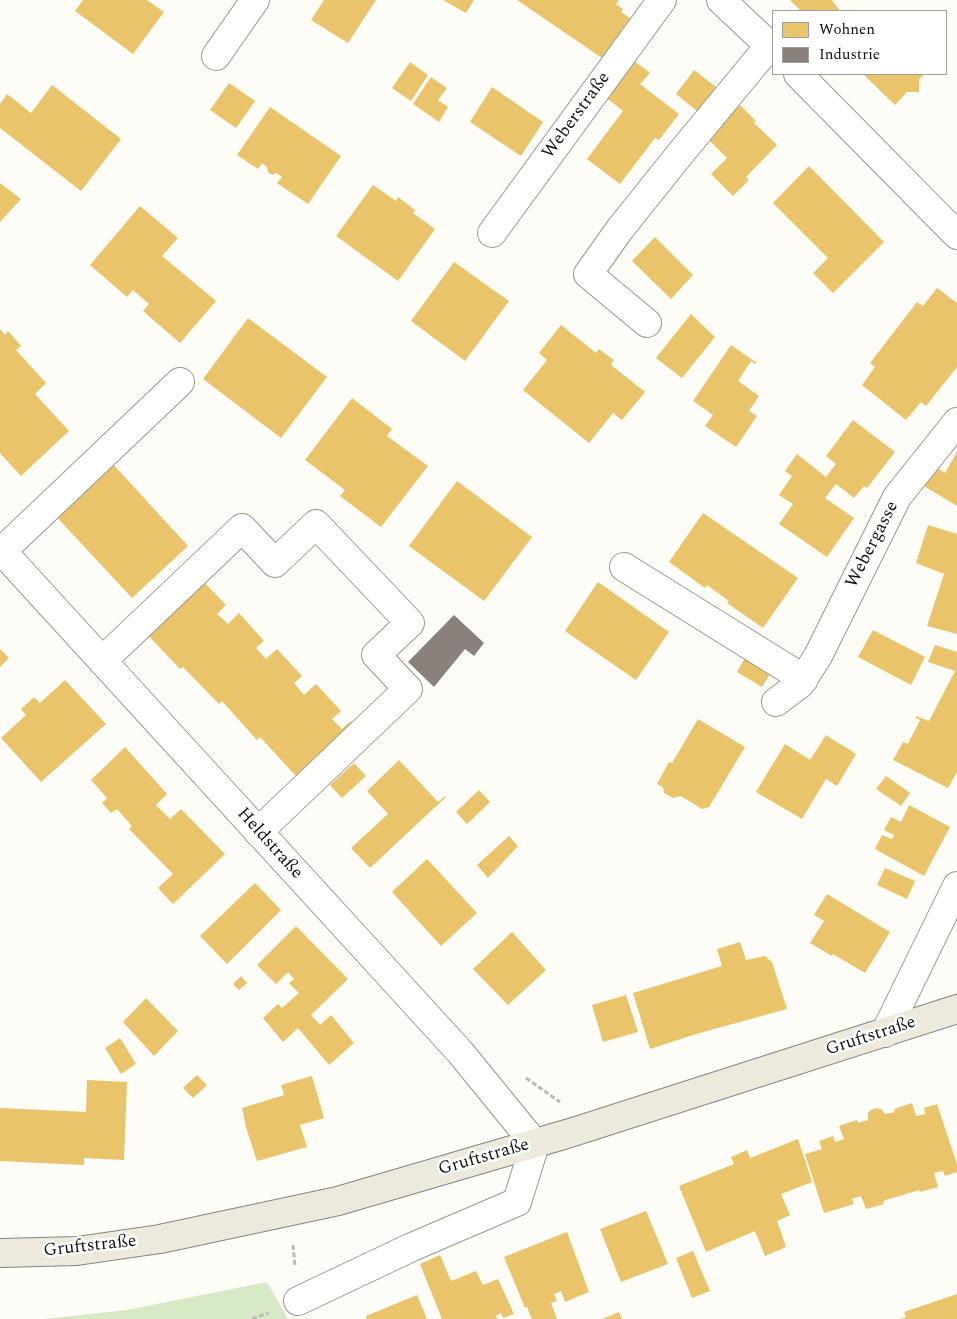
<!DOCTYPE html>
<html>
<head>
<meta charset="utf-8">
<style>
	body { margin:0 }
	#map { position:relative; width:957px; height:1319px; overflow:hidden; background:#fdfcf7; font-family:Spectral,serif }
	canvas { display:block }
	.legend { position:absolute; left:772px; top:10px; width:175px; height:65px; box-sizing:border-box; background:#fff; border:1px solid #a0a0a0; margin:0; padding:6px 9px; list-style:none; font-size:15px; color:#111 }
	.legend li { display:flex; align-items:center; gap:10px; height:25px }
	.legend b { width:25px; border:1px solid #a0a0a0 }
</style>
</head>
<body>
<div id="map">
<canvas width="957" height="1319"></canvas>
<ul class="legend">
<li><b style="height:14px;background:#e9c46a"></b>Wohnen</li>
<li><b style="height:14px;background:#8a817c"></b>Industrie</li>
</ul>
</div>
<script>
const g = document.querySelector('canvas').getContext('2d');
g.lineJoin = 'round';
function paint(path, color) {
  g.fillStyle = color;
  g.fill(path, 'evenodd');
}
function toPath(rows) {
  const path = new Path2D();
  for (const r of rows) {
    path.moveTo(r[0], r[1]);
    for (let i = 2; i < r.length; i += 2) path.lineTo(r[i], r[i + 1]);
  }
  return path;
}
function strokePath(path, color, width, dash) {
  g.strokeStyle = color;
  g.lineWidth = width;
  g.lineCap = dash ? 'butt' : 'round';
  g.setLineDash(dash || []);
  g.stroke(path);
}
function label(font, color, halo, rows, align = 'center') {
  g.font = font + ' Spectral,serif';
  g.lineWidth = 5;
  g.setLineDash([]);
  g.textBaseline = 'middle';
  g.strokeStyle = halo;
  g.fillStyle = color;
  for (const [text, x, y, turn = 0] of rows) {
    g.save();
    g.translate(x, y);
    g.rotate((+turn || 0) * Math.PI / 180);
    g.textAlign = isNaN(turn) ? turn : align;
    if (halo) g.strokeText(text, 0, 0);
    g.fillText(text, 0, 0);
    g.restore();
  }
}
paint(toPath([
	[267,1282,288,1319,43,1319,127,1310]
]), '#d8eac5');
paint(toPath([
	[83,0,147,0,164,12,133,54,75,11],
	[324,0,376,0,348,43,311,20],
	[443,0,474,0,466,13],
	[517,0,619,0,616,4,623,9,621,12,630,18,602,58],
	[790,0,832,0,840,11,801,11],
	[632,59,650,73,640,84,679,114,659,140,655,138,620,184,587,159,623,111,604,96],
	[410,62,428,75,411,101,392,88],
	[694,70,721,91,702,115,676,94],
	[863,74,925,74,919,79,919,92,907,92,895,105],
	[431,77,447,88,438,100,448,107,439,122,413,104],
	[229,83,255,101,236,128,210,110],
	[52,85,121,139,81,191,0,128,0,104,7,94,31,113],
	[492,87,543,122,521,156,470,122],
	[740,105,756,121,754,123,777,145,746,177,749,180,733,196,711,174,727,158,707,138],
	[270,107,341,156,308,204,277,183,282,177,276,173,272,175,268,172,267,167,262,163,258,169,237,155],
	[809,166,884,242,833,293,813,273,828,258,773,203],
	[0,183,21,199,0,222],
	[373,185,396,201,398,197,415,210,413,213,435,229,398,281,336,236],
	[140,206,178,238,162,256,216,301,180,343,143,311,149,304,133,290,127,297,90,265],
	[655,237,693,275,671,299,632,261],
	[454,262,509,301,465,361,411,321],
	[937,288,957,303,957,367,926,406,921,402,906,420,862,385,875,367,870,363,917,302,923,306],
	[691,314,715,337,682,378,656,358],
	[248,318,327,377,281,438,203,379],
	[561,325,596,353,599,349,614,360,611,365,645,392,622,420,613,413,589,443,523,390,547,360,539,353],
	[0,329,5,335,8,331,21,346,16,350,46,383,35,394,69,431,21,476,0,453],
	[731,345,757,363,755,364,751,361,738,381,759,396,749,411,757,416,736,447,705,426,713,415,693,401],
	[352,398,392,429,387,436,428,466,381,527,340,496,345,490,305,460],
	[853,420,895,452,867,488,864,486,854,498,836,484,825,498,854,518,827,557,779,524,793,504,779,495,792,476,785,471,797,454,826,477,836,464,826,456],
	[957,452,957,506,919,483,933,465,945,473],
	[110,461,188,546,132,598,53,513],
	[457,481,532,537,484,601,409,546],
	[703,513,798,578,763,628,727,603,729,601,707,585,705,588,669,562],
	[928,525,957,534,957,634,927,626,944,574,916,563],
	[200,578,226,605,217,614,228,624,239,613,264,641,256,648,266,659,277,649,302,676,294,683,304,695,316,684,341,711,332,719,342,729,351,721,352,723,296,776,260,737,257,740,222,701,219,704,183,667,180,669,144,631],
	[598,582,669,632,636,680,565,631],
	[873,630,925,657,911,685,858,657],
	[935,645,957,652,957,772,948,788,893,760,903,742,908,744,920,720,916,718,916,716,929,721,955,671,928,662],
	[0,649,9,658,0,667],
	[746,656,772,671,762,687,737,672],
	[65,680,106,724,41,782,1,738,26,715,21,709,34,697,40,703],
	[698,719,745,747,709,807,702,809,681,796,673,798,664,793,663,787,657,784,669,762,672,763],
	[826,735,856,754,837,786,826,779,802,819,756,792,785,744,810,760],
	[125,747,167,794,156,805,170,819,181,809,225,854,173,904,158,888,173,874,129,829,132,826,117,809,111,813,102,803,107,798,91,780],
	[399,760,438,802,445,796,446,797,370,868,351,848,388,814,367,791],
	[354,763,366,776,342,798,330,785],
	[886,776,910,793,901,806,876,789],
	[479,790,490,802,467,824,456,812],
	[909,805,950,827,924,876,875,849,882,835,892,839,894,835,884,830,891,817,901,822],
	[509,836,518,846,488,878,477,865],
	[427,859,477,913,441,946,392,892],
	[885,868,915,881,907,899,877,885],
	[255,883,281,910,227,964,200,936],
	[827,894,890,932,865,973,833,954,832,956,810,943,824,921,814,915],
	[296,926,348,979,311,1015,320,1025,331,1015,354,1043,329,1065,298,1028,283,1042,263,1018,278,1004,282,1008,299,993,289,983,294,979,288,972,276,984,257,965],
	[512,932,546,970,508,1005,473,969],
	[740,942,746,960,765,956,772,962,787,1009,696,1034,650,1049,633,993,722,966,717,949],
	[241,976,247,983,239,990,233,984],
	[626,995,638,1032,603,1042,592,1005],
	[146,998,178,1031,154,1056,123,1022],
	[120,1038,136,1064,121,1074,105,1048],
	[197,1075,207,1085,193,1098,183,1088],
	[312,1076,324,1118,300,1125,307,1147,257,1161,246,1127,242,1108,284,1095,281,1085],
	[87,1080,127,1082,124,1160,84,1158,84,1165,0,1161,0,1108,86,1112],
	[912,1103,916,1116,925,1114,924,1108,937,1104,957,1164,957,1172,945,1176,943,1171,934,1173,938,1187,920,1192,919,1190,883,1201,884,1204,866,1209,861,1196,852,1199,854,1204,824,1213,805,1154,822,1149,819,1141,833,1136,835,1142,844,1139,839,1126,857,1120,858,1123,868,1120,868,1113,871,1110,877,1108,881,1109,885,1114,895,1112,894,1109],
	[798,1139,812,1182,781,1194,790,1215,777,1221,786,1247,765,1256,755,1231,706,1252,679,1186,734,1164,731,1157,747,1150,750,1158],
	[646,1211,668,1264,621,1282,600,1229],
	[567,1232,589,1292,565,1302,561,1291,554,1294,557,1301,551,1303,557,1319,532,1319,527,1307,525,1308,504,1257],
	[693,1251,710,1291,692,1298,676,1258],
	[440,1255,451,1281,476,1271,483,1285,498,1279,514,1314,503,1318,501,1313,496,1316,497,1319,442,1319,420,1264],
	[957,1294,957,1319,900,1319,906,1317,904,1312],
	[417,1295,427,1319,367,1319,366,1316],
	[619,1312,622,1319,602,1319]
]), '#e9c46a');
paint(toPath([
	[454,615,484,643,474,656,465,649,434,687,408,662]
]), '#8a817c');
const minor = toPath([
	[721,0,773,49],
	[216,56,255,0],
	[798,74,957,235],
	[492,233,662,0],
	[647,323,588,274,620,229,680,154,770,45],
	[0,549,460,1052,535,1144,517,1202,412,1247,298,1301],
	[2,551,180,382],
	[624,567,804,679],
	[102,661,242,528,275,563,316,524,410,623,376,655,408,689,258,832],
	[776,702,800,684,818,656,897,497,957,422],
	[885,1033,957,886]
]);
const major = toPath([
	[0,1253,77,1251,160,1239,338,1201,570,1133,957,1009]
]);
strokePath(minor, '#979795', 30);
strokePath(major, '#858482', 30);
strokePath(toPath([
	[526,1078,560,1102],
	[293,1245,295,1266],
	[252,1319,268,1313]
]), '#b9b9b8', 3, [5, 2.5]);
strokePath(minor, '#fffffe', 28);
strokePath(major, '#ede9dc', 28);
label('18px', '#111', '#fff', [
	["Weberstraße",577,116,-54],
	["Webergasse",873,545,-63],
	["Heldstraße",269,844,48],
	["Gruftstraße",871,1037,-18],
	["Gruftstraße",484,1158,-16],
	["Gruftstraße",90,1247,-6]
]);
</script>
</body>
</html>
